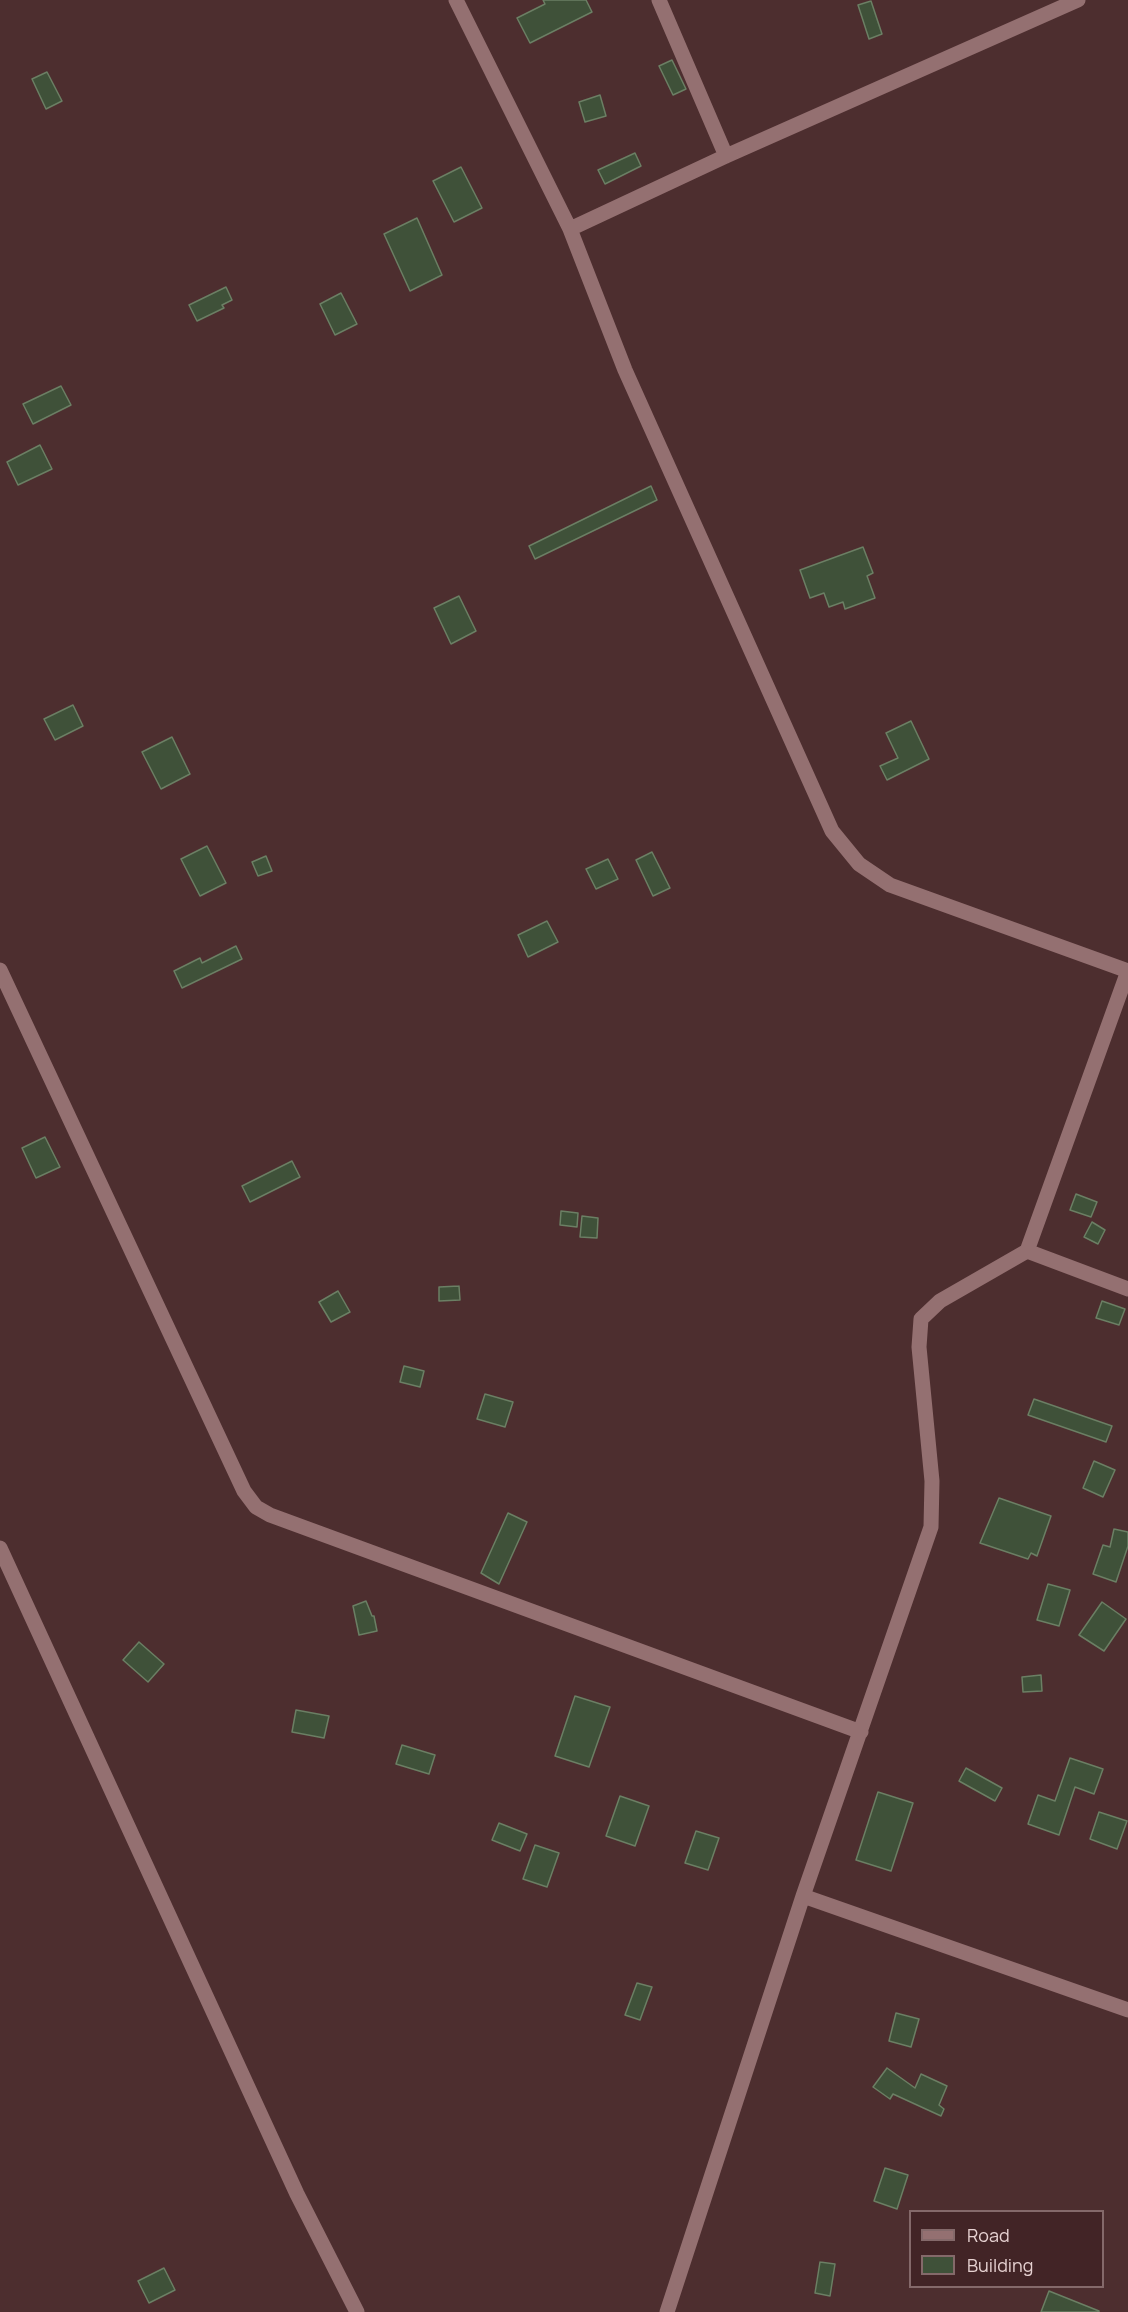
<!DOCTYPE html>
<html>
<head>
<meta charset="utf-8">
<style>
	body { margin:0 }
	#map { position:relative; width:1128px; height:2312px; overflow:hidden; background:#4d2e2f; font-family:Manrope,sans-serif }
	canvas { display:block }
	.legend { position:absolute; left:909px; top:2210px; width:195px; height:78px; box-sizing:border-box; background:#422426; border:2px solid #84696a; margin:0; padding:8px 10px; list-style:none; font-size:18px; color:#e6d1d1 }
	.legend li { display:flex; align-items:center; gap:12px; height:30px }
	.legend b { width:30px; border:2px solid #84696a }
</style>
</head>
<body>
<div id="map">
<canvas width="1128" height="2312"></canvas>
<ul class="legend">
<li><b style="height:8px;background:#947071"></b>Road</li>
<li><b style="height:16px;background:#3f5139"></b>Building</li>
</ul>
</div>
<script>
const g = document.querySelector('canvas').getContext('2d');
g.lineJoin = 'round';
function paint(path, color) {
  g.fillStyle = color;
  g.fill(path, 'evenodd');
}
function toPath(rows) {
  const path = new Path2D();
  for (const r of rows) {
    path.moveTo(r[0], r[1]);
    for (let i = 2; i < r.length; i += 2) path.lineTo(r[i], r[i + 1]);
  }
  return path;
}
function strokePath(path, color, width, dash) {
  g.strokeStyle = color;
  g.lineWidth = width;
  g.lineCap = dash ? 'butt' : 'round';
  g.setLineDash(dash || []);
  g.stroke(path);
}
const building = toPath([
	[543,0,586,0,592,12,530,43,517,18,545,4,543,0],
	[871,1,882,34,869,39,858,5,871,1],
	[672,60,686,89,673,95,659,66,672,60],
	[47,72,62,101,46,109,32,79,47,72],
	[600,95,606,116,585,122,579,102,600,95],
	[635,153,641,166,605,184,598,170,635,153],
	[461,167,482,208,454,222,433,181,461,167],
	[417,218,442,275,410,291,384,234,417,218],
	[226,287,232,300,222,305,224,308,197,321,189,305,226,287],
	[341,293,357,324,335,335,320,304,341,293],
	[61,386,71,405,33,424,23,404,61,386],
	[40,445,52,469,18,485,7,462,40,445],
	[651,486,657,500,535,559,529,546,651,486],
	[863,547,873,573,867,576,875,598,845,609,843,602,829,607,824,593,810,598,800,570,863,547],
	[459,596,476,631,451,644,434,608,459,596],
	[73,705,83,726,55,740,44,719,73,705],
	[911,721,929,759,887,780,880,766,898,758,886,733,911,721],
	[172,737,190,774,161,789,142,752,172,737],
	[207,846,226,883,200,896,181,859,207,846],
	[652,852,670,888,653,896,636,860,652,852],
	[266,856,272,871,258,876,252,862,266,856],
	[608,859,618,879,596,889,586,869,608,859],
	[547,921,558,942,528,957,518,935,547,921],
	[236,946,242,959,182,988,174,971,200,958,202,963,236,946],
	[45,1137,60,1167,36,1178,22,1148,45,1137],
	[292,1161,300,1177,250,1202,242,1186,292,1161],
	[1076,1194,1097,1202,1091,1217,1070,1210,1076,1194],
	[561,1211,578,1213,577,1227,560,1225,561,1211],
	[582,1216,598,1218,597,1238,580,1237,582,1216],
	[1092,1222,1105,1230,1098,1244,1084,1237,1092,1222],
	[459,1286,460,1300,439,1301,439,1287,459,1286],
	[338,1291,350,1312,331,1322,319,1302,338,1291],
	[1102,1301,1125,1309,1119,1325,1096,1318,1102,1301],
	[404,1366,424,1371,420,1387,400,1382,404,1366],
	[485,1394,513,1402,505,1427,477,1419,485,1394],
	[1034,1399,1112,1426,1106,1442,1028,1415,1034,1399],
	[1094,1461,1115,1470,1103,1497,1083,1488,1094,1461],
	[999,1498,1051,1516,1037,1556,1031,1553,1028,1559,980,1543,999,1498],
	[508,1513,527,1522,499,1584,481,1573,508,1513],
	[1114,1529,1128,1532,1128,1546,1116,1582,1093,1574,1103,1545,1110,1547,1114,1529],
	[1048,1584,1070,1590,1059,1626,1037,1620,1048,1584],
	[366,1601,372,1616,374,1616,377,1631,359,1635,353,1606,366,1601],
	[1102,1602,1126,1619,1104,1651,1079,1635,1102,1602],
	[139,1642,164,1664,148,1682,123,1660,139,1642],
	[1041,1675,1042,1691,1023,1692,1022,1677,1041,1675],
	[575,1696,610,1707,589,1767,555,1756,575,1696],
	[296,1710,329,1716,324,1738,292,1732,296,1710],
	[402,1745,435,1755,429,1774,396,1764,402,1745],
	[1070,1758,1103,1769,1094,1794,1075,1787,1059,1835,1028,1824,1038,1795,1055,1801,1070,1758],
	[966,1768,1002,1788,995,1801,959,1781,966,1768],
	[878,1792,913,1803,891,1871,856,1860,878,1792],
	[620,1796,649,1806,635,1846,606,1836,620,1796],
	[1099,1812,1127,1821,1117,1849,1090,1839,1099,1812],
	[499,1823,527,1834,520,1851,492,1840,499,1823],
	[696,1831,719,1838,708,1870,685,1863,696,1831],
	[535,1845,559,1853,547,1887,523,1879,535,1845],
	[637,1983,652,1987,640,2020,625,2015,637,1983],
	[896,2013,919,2019,911,2047,889,2041,896,2013],
	[887,2068,915,2088,921,2074,947,2086,939,2105,944,2109,941,2116,893,2094,890,2099,873,2087,887,2068],
	[885,2168,908,2175,897,2209,874,2201,885,2168],
	[820,2262,835,2264,830,2296,815,2293,820,2262],
	[164,2268,175,2290,149,2303,138,2281,164,2268],
	[1049,2291,1099,2311,1099,2312,1041,2312,1049,2291]
]);
paint(building, '#3f5139');
strokePath(building, '#6b7f64', 1.5);
strokePath(toPath([
	[456,0,570,229,625,370,832,831,859,864,890,885,1128,971],
	[659,0,726,156],
	[570,229,726,156,1078,0],
	[0,970,244,1491,256,1507,270,1515,861,1732],
	[1128,971,1027,1251,1128,1289],
	[0,1548,297,2194,357,2312],
	[803,1896,1128,2010],
	[667,2312,803,1896,931,1527,932,1481,919,1347,921,1319,940,1301,1027,1251]
]), '#947071', 15);
</script>
</body>
</html>
